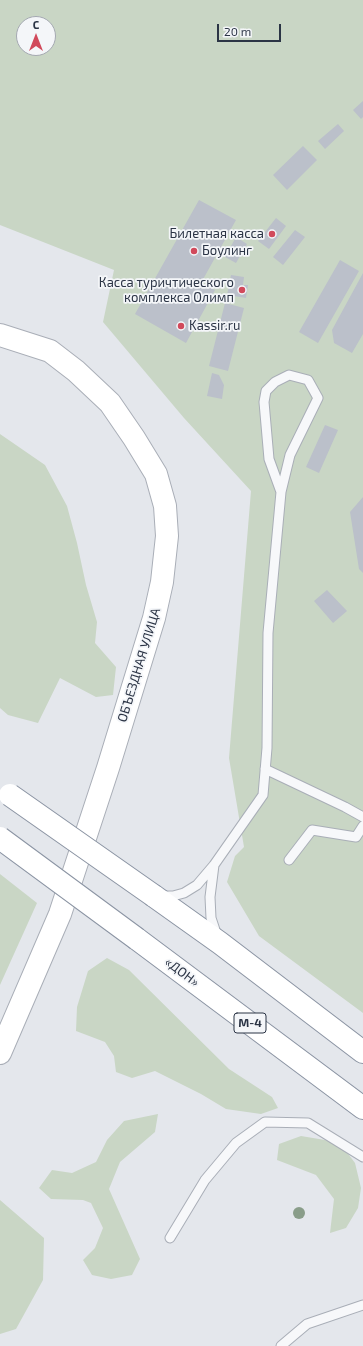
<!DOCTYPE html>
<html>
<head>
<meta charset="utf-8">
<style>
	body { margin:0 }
	#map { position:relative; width:363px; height:1346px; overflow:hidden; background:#e4e7ec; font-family:"Exo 2",sans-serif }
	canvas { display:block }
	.north { position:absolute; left:16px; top:16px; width:40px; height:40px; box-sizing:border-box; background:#f4f6f9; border:1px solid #a4a8b1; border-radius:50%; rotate:0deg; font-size:11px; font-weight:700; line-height:16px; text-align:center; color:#2b3445 }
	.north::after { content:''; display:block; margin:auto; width:14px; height:18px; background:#d1495b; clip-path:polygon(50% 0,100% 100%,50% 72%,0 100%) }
	.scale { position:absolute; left:217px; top:24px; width:64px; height:18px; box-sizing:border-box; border:2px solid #2b3445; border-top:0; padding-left:5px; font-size:12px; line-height:14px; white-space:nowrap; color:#2b3445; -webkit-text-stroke:3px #f4f6f9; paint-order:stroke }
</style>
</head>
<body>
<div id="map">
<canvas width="363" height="1346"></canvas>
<div class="north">С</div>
<div class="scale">20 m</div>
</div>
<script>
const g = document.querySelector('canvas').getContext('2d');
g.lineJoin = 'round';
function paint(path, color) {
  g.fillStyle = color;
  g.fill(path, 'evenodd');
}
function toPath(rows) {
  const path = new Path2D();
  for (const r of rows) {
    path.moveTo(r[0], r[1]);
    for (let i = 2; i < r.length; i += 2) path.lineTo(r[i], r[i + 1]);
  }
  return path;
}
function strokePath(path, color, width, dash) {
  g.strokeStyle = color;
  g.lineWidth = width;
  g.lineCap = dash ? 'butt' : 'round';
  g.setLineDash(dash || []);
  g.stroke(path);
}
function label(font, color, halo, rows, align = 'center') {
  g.font = font + ' "Exo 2",sans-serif';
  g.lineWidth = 3.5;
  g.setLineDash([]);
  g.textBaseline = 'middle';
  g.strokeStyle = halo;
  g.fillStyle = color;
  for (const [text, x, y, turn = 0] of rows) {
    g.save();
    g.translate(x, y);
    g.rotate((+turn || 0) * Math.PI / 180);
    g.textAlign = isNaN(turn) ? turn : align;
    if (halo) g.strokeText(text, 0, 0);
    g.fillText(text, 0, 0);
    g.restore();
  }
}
paint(toPath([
	[0,0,363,0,363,1013,259,936,227,882,235,856,244,847,229,758,251,491,184,418,103,322,114,270,0,225],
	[24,24,48,24,48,48,24,48],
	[0,434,45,465,67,506,77,543,86,585,97,622,95,643,116,667,113,695,96,697,60,678,38,723,8,715,0,708],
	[0,874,37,903,0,985],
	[107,958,129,970,229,1069,272,1097,278,1108,261,1114,226,1109,201,1094,155,1071,132,1078,116,1072,114,1056,105,1042,76,1031,77,1007,88,971],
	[158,1114,155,1132,120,1162,109,1189,140,1259,132,1275,111,1279,92,1275,83,1260,95,1248,103,1228,91,1203,83,1200,51,1199,39,1188,52,1170,72,1173,96,1162,107,1140,124,1121],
	[301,1136,325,1140,343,1147,355,1163,361,1188,358,1208,346,1228,330,1233,334,1199,316,1175,277,1160,279,1144],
	[0,1200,44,1238,43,1280,16,1329,0,1334]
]), '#c9d6c5');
paint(toPath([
	[363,101,363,117,361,119,353,110],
	[338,124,344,131,325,149,318,141],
	[303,146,317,160,287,190,273,175],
	[199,200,236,220,201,283,215,290,186,343,135,314],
	[276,218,286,226,269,249,258,241],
	[295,230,305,237,283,265,273,257],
	[236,237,247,244,236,263,225,257],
	[340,260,359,271,318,343,299,332],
	[363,273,363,334,352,353,334,343,332,330],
	[231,275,244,277,243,285,248,285,246,298,227,295],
	[225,303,244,308,228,371,209,366],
	[212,373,219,375,224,385,222,399,207,396],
	[325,425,338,430,319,473,306,467],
	[363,497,363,573,359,569,350,512],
	[327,590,347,611,333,623,314,601]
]), '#bbc0ca');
const service = toPath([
	[265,769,345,807,363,817],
	[289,860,312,830,356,837,363,826],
	[214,865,263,795,267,748,268,633,281,492,290,455,318,398,308,380,289,375,275,382,266,391,264,402,269,459,281,492],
	[162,896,173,896,184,893,197,885,214,865,210,897,211,918,217,936],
	[170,1238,205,1180,236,1143,265,1122,308,1123,363,1157],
	[281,1346,307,1324,363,1305]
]);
const secondary = toPath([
	[0,335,50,351,76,371,110,403,134,438,156,474,165,506,167,536,162,582,154,618,108,768,60,914,0,1053]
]);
const trunk = toPath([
	[154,896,220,943,363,1052],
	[137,939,363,1108]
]);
strokePath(service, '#a9aeb7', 11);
strokePath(secondary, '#a9aeb7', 24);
strokePath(trunk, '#8b94a3', 24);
strokePath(service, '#f7f8fa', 9);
strokePath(secondary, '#fff', 22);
strokePath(trunk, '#fff', 22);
const trunkBridge = toPath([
	[10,795,154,896],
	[0,838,137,939]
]);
strokePath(trunkBridge, '#8b94a3', 24, []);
strokePath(trunkBridge, '#fff', 22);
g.fillStyle = '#899d89';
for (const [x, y] of [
	[299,1213]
]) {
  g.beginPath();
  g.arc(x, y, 6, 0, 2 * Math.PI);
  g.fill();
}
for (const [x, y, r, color] of [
	[272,234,4,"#d1495b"],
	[194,251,4,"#d1495b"],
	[242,290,4,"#d1495b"],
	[181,326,4,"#d1495b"]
]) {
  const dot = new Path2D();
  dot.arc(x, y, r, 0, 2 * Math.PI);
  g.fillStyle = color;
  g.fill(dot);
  strokePath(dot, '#f4f6f9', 1.5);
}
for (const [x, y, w] of [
	[250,1023,32]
]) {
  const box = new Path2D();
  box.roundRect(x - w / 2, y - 10, w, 20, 3);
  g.fillStyle = '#f4f6f9';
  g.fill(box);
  strokePath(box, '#2b3445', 1);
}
label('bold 12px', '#2b3445', null, [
	["М-4",250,1023]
]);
label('13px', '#2b3445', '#f4f6f9', [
	["Билетная касса",264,234],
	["Боулинг",202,251,"left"],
	["Касса туричтического",234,283],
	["комплекса Олимп",234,298],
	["Kassir.ru",189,326,"left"]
], 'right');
label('13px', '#2b3445', '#f4f6f9', [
	["ОБЪЕЗДНАЯ УЛИЦА",139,665,-73],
	["«ДОН»",182,972,37]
]);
</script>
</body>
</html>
